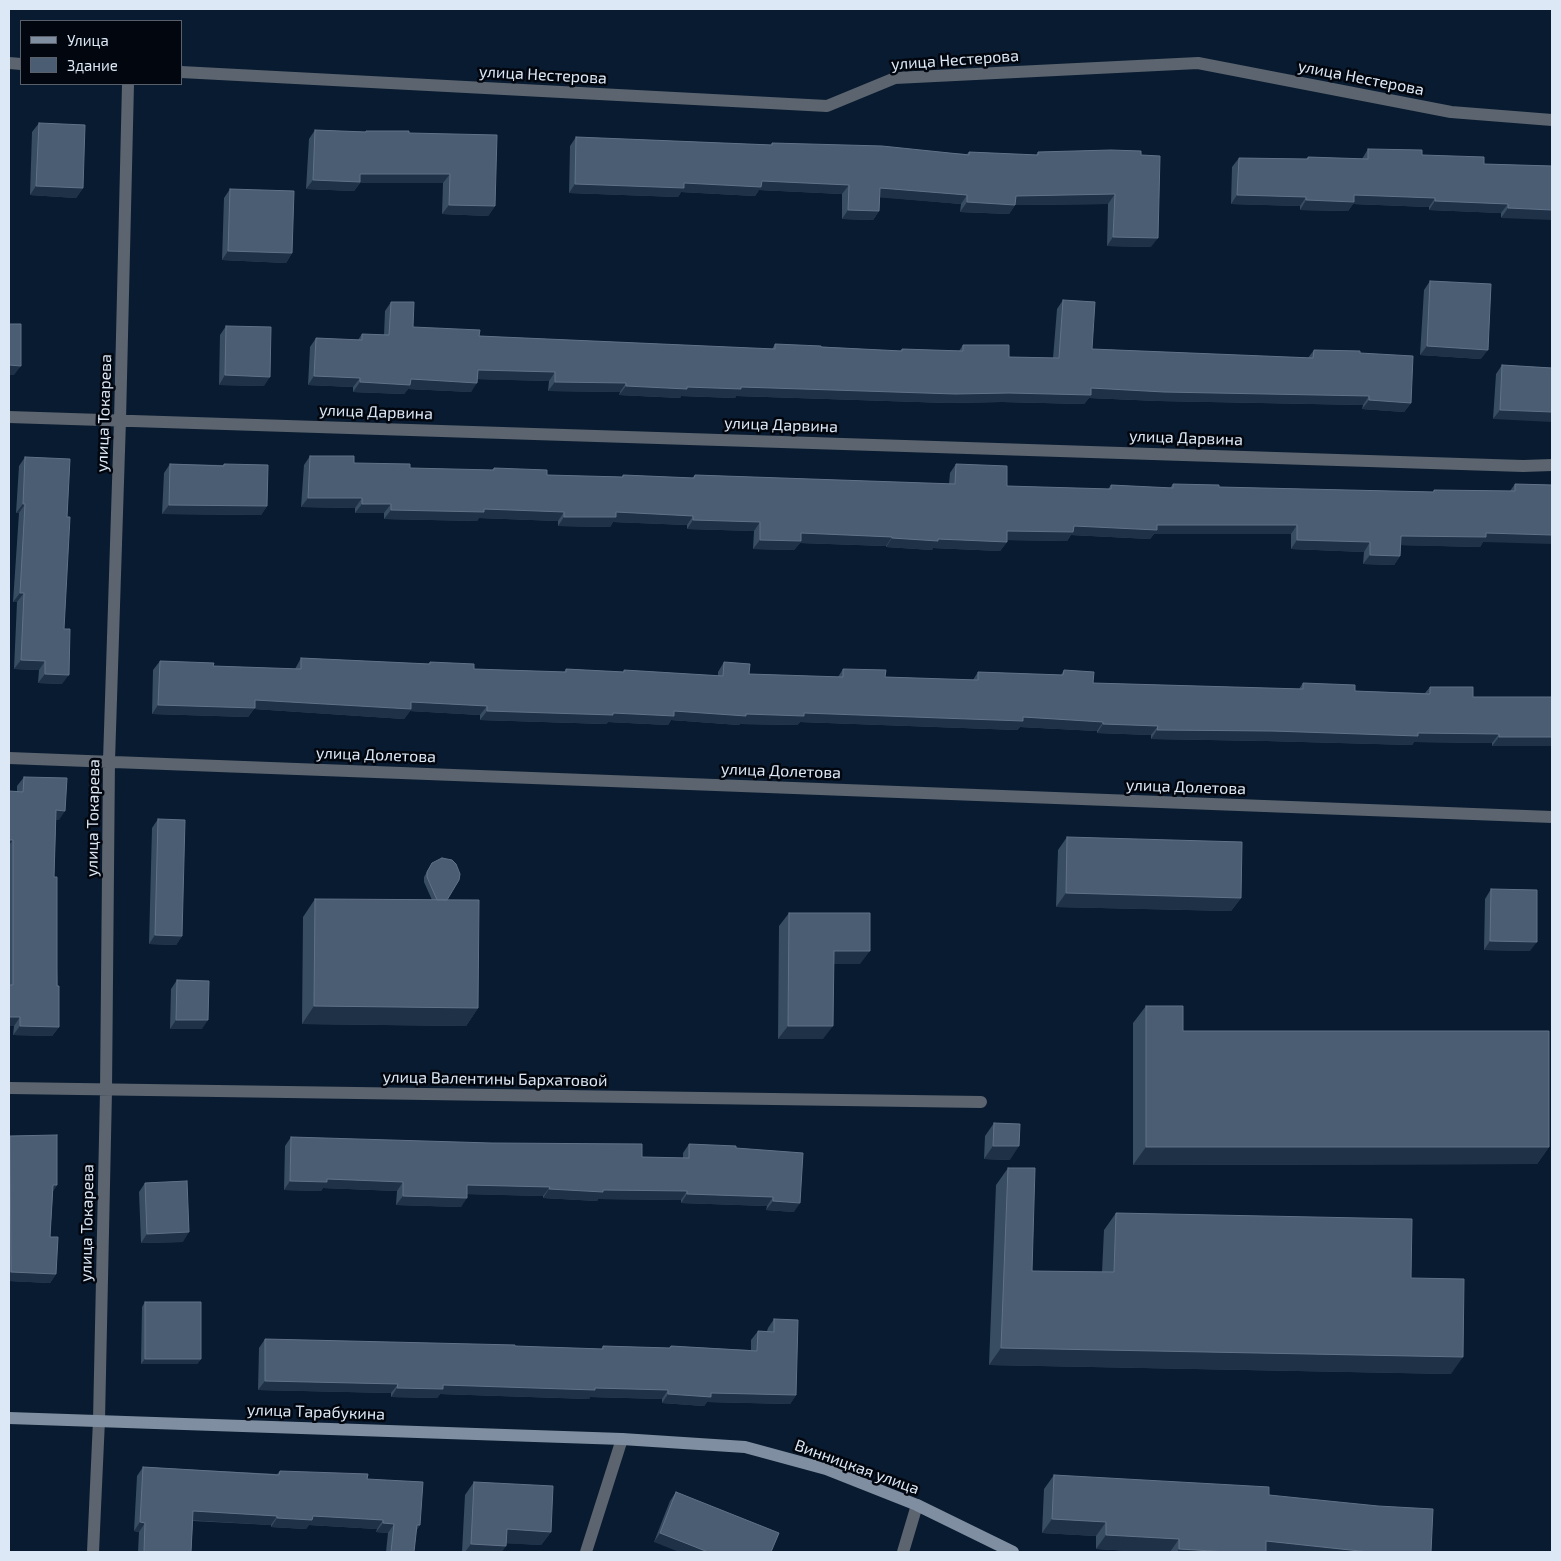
<!DOCTYPE html>
<html>
<head>
<meta charset="utf-8">
<style>
	body { margin:0 }
	#map { position:relative; width:1561px; height:1561px; overflow:hidden; background:#091b30; font-family:"Exo 2",sans-serif }
	canvas { display:block }
	.frame { position:absolute; inset:0; border:10px solid #dce8f6; pointer-events:none }
	.legend { position:absolute; left:20px; top:20px; width:162px; height:65px; box-sizing:border-box; background:#02060e; border:1px solid #59606b; margin:0; padding:6px 9px; list-style:none; font-size:15px; color:#dce8f6 }
	.legend li { display:flex; align-items:center; gap:10px; height:25px }
	.legend b { width:25px; border:1px solid #59606b }
</style>
</head>
<body>
<div id="map">
<canvas width="1561" height="1561"></canvas>
<div class="frame"></div>
<ul class="legend">
<li><b style="height:6px;background:#7f8ea0"></b>Улица</li>
<li><b style="height:14px;background:#4a5d72"></b>Здание</li>
</ul>
</div>
<script>
const g = document.querySelector('canvas').getContext('2d');
g.lineJoin = 'round';
function toPath(rows) {
  const path = new Path2D();
  for (const r of rows) {
    path.moveTo(r[0], r[1]);
    for (let i = 2; i < r.length; i += 2) path.lineTo(r[i], r[i + 1]);
  }
  return path;
}
function strokePath(path, color, width, dash) {
  g.strokeStyle = color;
  g.lineWidth = width;
  g.lineCap = dash ? 'butt' : 'round';
  g.setLineDash(dash || []);
  g.stroke(path);
}
function paint(path, color) {
  g.fillStyle = color;
  g.fill(path, 'evenodd');
}
function label(font, color, halo, rows, align = 'center') {
  g.font = font + ' "Exo 2",sans-serif';
  g.lineWidth = 5;
  g.setLineDash([]);
  g.textBaseline = 'middle';
  g.strokeStyle = halo;
  g.fillStyle = color;
  for (const [text, x, y, turn = 0] of rows) {
    g.save();
    g.translate(x, y);
    g.rotate((+turn || 0) * Math.PI / 180);
    g.textAlign = isNaN(turn) ? turn : align;
    if (halo) g.strokeText(text, 0, 0);
    g.fillText(text, 0, 0);
    g.restore();
  }
}
strokePath(toPath([
	[181,72,827,106,895,78,1198,63,1451,112,1552,120],
	[9,417,1523,466,1552,465],
	[9,758,1552,817],
	[9,1088,981,1102],
	[93,1552,99,1420,106,1091,109,761,120,420,128,84],
	[586,1552,622,1439],
	[903,1552,917,1505]
]), '#5b646f', 12);
strokePath(toPath([
	[9,63,21,64]
]), '#5b646f', 12);
strokePath(toPath([
	[9,1418,622,1439,745,1447,826,1469,917,1505,1013,1552]
]), '#7f8ea0', 12);
paint(toPath([
	[39,123,83,188,76,198,30,195,32,132],
	[315,130,365,132,366,131,409,133,495,206,488,216,442,214,443,183,360,183,354,191,306,189,309,139],
	[576,137,771,145,772,143,967,154,969,152,1036,155,1038,152,1141,155,1151,247,1107,246,1108,204,1015,205,1009,214,960,212,961,204,880,197,879,211,873,220,842,219,842,194,759,190,755,196,681,192,678,197,569,193,570,146],
	[1368,149,1422,155,1484,164,1552,166,1501,218,1501,213,1429,210,1429,207,1353,204,1348,211,1300,210,1300,206,1231,204,1232,167,1239,158,1306,159,1308,157,1362,159],
	[230,189,292,253,286,263,222,260,224,198],
	[1430,281,1481,359,1420,355,1424,290],
	[1063,300,1092,349,1308,358,1314,350,1360,353,1411,403,1404,412,1362,409,1363,405,1158,401,1089,398,1084,404,1002,402,948,403,736,396,735,398,681,396,680,398,619,395,620,392,548,391,549,381,477,379,471,392,408,389,404,394,353,392,353,387,308,385,310,347,316,338,358,340,362,334,384,335,385,311,391,302,413,327,479,336,772,349,775,344,900,351,902,349,959,351,963,345,1009,357,1053,358,1057,309],
	[226,326,264,386,219,385,220,335],
	[1502,365,1552,368,1493,419,1496,374],
	[310,456,354,463,410,468,492,470,494,468,547,475,622,477,623,475,692,478,695,475,949,484,950,473,956,464,1007,486,1108,489,1111,485,1170,488,1173,484,1219,487,1433,492,1434,490,1510,491,1515,484,1552,485,1483,542,1480,547,1401,545,1400,556,1394,565,1363,564,1364,552,1291,549,1291,534,1154,534,1150,539,1071,535,1067,541,1007,540,1007,542,1000,551,933,548,932,550,886,547,886,546,800,543,794,550,753,549,754,531,687,529,687,525,613,522,610,527,558,526,558,521,479,518,477,521,384,519,384,513,355,513,355,508,301,507,304,465],
	[25,457,67,517,62,684,38,683,39,670,14,669,17,602,13,602,19,513,16,513,19,466],
	[170,464,223,465,224,464,267,506,261,515,162,514,164,473],
	[301,658,428,664,430,662,474,669,564,672,566,669,623,672,624,670,718,676,718,672,724,662,749,674,838,677,843,669,885,677,973,680,978,672,1061,675,1064,670,1093,683,1299,689,1303,683,1355,691,1425,693,1430,687,1473,697,1552,697,1552,746,1492,746,1492,743,1414,742,1412,745,1266,741,1151,739,1151,735,1097,733,1097,731,1020,727,1017,730,800,722,797,725,740,724,739,725,671,720,668,725,608,722,606,724,480,720,480,715,410,711,404,719,254,709,248,717,152,714,153,670,160,661,213,666,295,669],
	[24,777,59,820,56,820,54,877,59,1027,52,1036,13,1035,14,1026,9,1026,9,791,17,792,17,786],
	[158,819,182,936,176,945,149,944,152,828],
	[1067,837,1241,898,1231,911,1056,907,1058,850],
	[432,863,478,1008,466,1026,302,1024,303,917,315,899,432,900,424,882,424,877],
	[1491,889,1530,951,1484,950,1485,899],
	[789,913,860,964,834,964,823,1039,778,1039,779,926],
	[177,980,202,1029,170,1029,171,989],
	[1146,1006,1183,1031,1549,1147,1537,1164,1133,1165,1133,1023],
	[994,1123,1010,1160,984,1159,985,1136],
	[10,1136,57,1185,53,1191,50,1237,56,1274,50,1283,9,1281,9,1138],
	[291,1137,642,1157,683,1158,683,1153,689,1144,736,1148,794,1212,766,1210,767,1206,681,1203,681,1200,598,1199,597,1201,543,1198,543,1196,467,1194,461,1207,396,1205,397,1191,323,1188,321,1191,284,1190,285,1146],
	[1008,1168,1032,1271,1102,1272,1104,1230,1116,1213,1411,1278,1451,1374,989,1365,996,1185],
	[145,1183,183,1242,141,1243,139,1192],
	[145,1302,201,1359,197,1364,141,1364,142,1307],
	[774,1319,796,1395,790,1404,707,1402,704,1406,662,1403,662,1399,590,1397,589,1399,440,1394,437,1398,391,1397,391,1393,258,1390,259,1348,265,1339,601,1349,603,1346,669,1348,671,1346,751,1350,751,1340,758,1331,767,1331,768,1328],
	[143,1467,277,1474,280,1471,367,1479,420,1525,416,1531,414,1552,386,1552,388,1533,376,1532,377,1529,309,1525,306,1529,271,1527,271,1525,193,1521,191,1552,138,1552,139,1532,134,1531,137,1476],
	[1054,1475,1269,1495,1431,1552,1148,1552,1096,1549,1096,1536,1042,1533,1044,1489],
	[474,1482,551,1532,541,1545,506,1543,502,1552,462,1552,465,1495],
	[676,1492,771,1552,654,1542,670,1501]
]), '#384c62');
paint(toPath([
	[360,174,450,174,443,183,360,183,354,191,306,189,313,180],
	[762,181,849,185,842,194,759,190,755,196,681,192,678,197,569,193,575,184,684,183],
	[36,186,83,188,76,198,30,195],
	[880,188,967,195,961,204,874,197],
	[1115,194,1108,204,1015,205,1009,214,960,212,967,202,1016,196],
	[1237,195,1306,197,1300,206,1231,204],
	[1354,195,1435,198,1429,207,1353,204,1348,211,1300,210,1306,200],
	[1435,201,1508,204,1501,213,1429,210],
	[449,205,495,206,488,216,442,214],
	[1508,208,1552,210,1552,220,1501,218],
	[848,210,879,211,873,220,842,219],
	[1113,237,1158,238,1151,247,1107,246],
	[228,251,292,253,286,263,222,260],
	[1427,346,1488,350,1481,359,1420,355],
	[9,365,21,366,14,375,9,375],
	[478,370,555,372,549,381,471,379],
	[225,375,270,377,264,386,219,385],
	[314,376,360,378,353,387,308,385],
	[411,379,477,383,471,392,408,389,404,394,353,392,360,382],
	[555,382,626,383,620,392,548,391],
	[626,386,1091,388,1369,396,1363,405,1158,401,1089,398,1084,404,1002,402,948,403,736,396,735,398,681,396,680,398,619,395],
	[1369,400,1411,403,1404,412,1362,409],
	[1500,410,1552,412,1552,422,1493,419],
	[308,498,362,498,355,508,301,507],
	[23,504,25,504,19,513,16,513],
	[362,504,391,504,384,513,355,513],
	[169,505,267,506,261,515,162,514],
	[484,509,564,512,558,521,479,518,477,521,384,519,391,510],
	[616,512,693,516,687,525,613,522,610,527,558,526,564,517],
	[693,520,760,522,754,531,687,529],
	[1157,525,1297,525,1291,534,1154,534,1150,539,1071,535,1067,541,1001,540,1007,531,1074,526],
	[801,533,892,537,886,546,800,543,794,550,753,549,760,540],
	[1486,533,1552,535,1552,544,1483,542,1480,547,1395,545,1401,536],
	[892,538,938,539,1007,542,1000,551,933,548,932,550,886,547],
	[1297,540,1370,542,1364,552,1291,549],
	[1370,555,1400,556,1394,565,1363,564],
	[20,593,24,593,17,602,13,602],
	[21,660,45,661,39,670,14,669],
	[45,674,69,675,62,684,38,683],
	[255,700,411,702,487,706,480,715,410,711,404,719,254,709,248,717,152,714,158,705],
	[487,711,613,713,674,711,746,714,804,713,1023,717,1103,722,1097,731,1020,727,1017,730,800,722,797,725,740,724,739,725,671,720,668,725,608,722,606,724,480,720],
	[1103,724,1158,726,1151,735,1097,733],
	[1157,730,1418,733,1499,734,1492,743,1414,742,1412,745,1266,741,1151,739],
	[1499,737,1552,737,1552,746,1492,746],
	[56,810,65,811,59,820,50,820],
	[9,840,13,840,9,845],
	[1066,893,1241,898,1231,911,1056,907],
	[155,935,182,936,176,945,149,944],
	[1490,941,1537,942,1530,951,1484,950],
	[834,951,870,951,860,964,824,964],
	[314,1006,478,1008,466,1026,302,1024],
	[9,1017,20,1017,14,1026,9,1026],
	[176,1020,208,1020,202,1029,170,1029],
	[20,1026,59,1027,52,1036,13,1035],
	[788,1026,833,1026,823,1039,778,1039],
	[993,1146,1019,1146,1010,1160,984,1159],
	[1146,1147,1549,1147,1537,1164,1133,1165],
	[327,1179,403,1182,397,1191,323,1188,321,1191,284,1190,290,1181],
	[53,1185,57,1185,51,1194],
	[467,1185,550,1187,543,1196,461,1194],
	[549,1189,603,1190,687,1191,681,1200,598,1199,597,1201,543,1198],
	[687,1194,773,1197,767,1206,681,1203],
	[403,1196,467,1198,461,1207,396,1205],
	[773,1201,800,1203,794,1212,766,1210],
	[189,1232,183,1242,141,1243,147,1234],
	[11,1272,56,1274,50,1283,9,1281,9,1275],
	[1001,1348,1463,1357,1451,1374,989,1365],
	[145,1359,201,1359,197,1364,141,1364],
	[265,1381,398,1384,391,1393,258,1390],
	[443,1385,595,1388,668,1390,662,1399,590,1397,589,1399,440,1394,437,1398,391,1397,397,1388],
	[711,1393,796,1395,790,1404,707,1402,704,1406,662,1403,668,1394],
	[193,1511,277,1516,271,1525,187,1520],
	[313,1516,383,1520,377,1529,309,1525,306,1529,271,1527,277,1518],
	[1052,1519,1106,1522,1096,1536,1042,1533],
	[140,1522,145,1523,139,1532,134,1531],
	[383,1523,394,1524,388,1533,376,1532],
	[417,1525,420,1525,414,1534],
	[507,1529,551,1532,541,1545,497,1543],
	[660,1533,708,1552,679,1552,654,1542],
	[1106,1535,1179,1539,1170,1552,1148,1552,1096,1549],
	[1266,1541,1369,1552,1259,1552],
	[471,1544,506,1546,502,1552,465,1552],
	[1179,1549,1228,1552,1177,1552]
]), '#1e3147');
const building = toPath([
	[39,123,85,125,83,188,36,186,39,123],
	[315,130,366,132,366,131,409,131,409,133,497,135,495,206,449,205,450,174,360,174,360,182,313,180,315,130],
	[576,137,772,145,772,143,882,146,969,155,969,152,1038,155,1038,152,1111,150,1141,151,1141,155,1160,156,1158,238,1113,237,1115,194,1016,196,1015,205,967,202,967,195,880,188,879,211,848,210,849,185,762,181,761,187,684,183,684,188,575,184,576,137],
	[1368,149,1422,150,1422,155,1484,157,1484,164,1552,166,1552,210,1508,208,1508,204,1435,201,1435,198,1354,195,1354,202,1306,200,1306,197,1237,195,1239,158,1308,159,1308,157,1368,159,1368,149],
	[230,189,294,191,292,253,228,251,230,189],
	[1430,281,1491,284,1488,350,1427,346,1430,281],
	[1063,300,1095,302,1092,349,1313,358,1314,350,1360,351,1360,353,1413,356,1411,403,1369,400,1369,396,1164,392,1091,388,1091,395,1009,393,955,394,741,387,741,389,687,387,687,389,626,386,626,383,555,382,555,372,478,370,477,383,411,379,410,385,360,382,360,378,314,376,316,338,362,340,362,334,389,335,391,302,414,302,413,327,480,330,479,336,775,349,775,344,821,346,821,347,902,351,902,349,963,351,963,345,1009,345,1009,357,1059,358,1063,300],
	[9,324,21,324,21,366,9,365,9,324],
	[226,326,271,327,270,377,225,375,226,326],
	[1502,365,1552,368,1552,412,1500,410,1502,365],
	[310,456,354,456,354,463,410,464,410,468,494,470,494,468,547,470,547,475,623,477,623,475,694,478,695,475,955,484,956,464,1007,466,1007,486,1111,489,1111,485,1173,488,1173,484,1219,485,1219,487,1434,492,1434,490,1515,491,1515,484,1552,485,1552,535,1486,533,1486,537,1401,536,1400,556,1370,555,1370,542,1297,540,1297,525,1157,525,1157,530,1074,526,1073,532,1007,531,1007,542,938,539,938,541,892,538,892,537,801,533,801,541,760,540,760,522,693,520,693,516,616,512,616,517,564,517,564,512,484,509,484,512,391,510,391,504,362,504,362,498,308,498,310,456],
	[25,457,70,459,67,517,70,517,64,629,70,629,69,675,45,674,45,661,21,660,24,593,20,593,25,504,23,504,25,457],
	[170,464,224,466,224,464,268,465,267,506,169,505,170,464],
	[301,658,430,664,430,662,474,664,474,669,566,672,566,669,624,672,624,670,723,676,724,662,750,664,749,674,843,677,843,669,886,670,885,677,978,680,978,672,1063,675,1064,670,1094,672,1093,683,1303,689,1303,683,1355,685,1355,691,1430,694,1430,687,1473,687,1473,697,1552,697,1552,737,1499,737,1499,734,1418,733,1418,736,1273,731,1157,730,1158,726,1103,724,1103,722,1023,717,1023,721,804,713,804,716,746,714,746,716,674,711,674,716,613,713,613,715,487,711,487,706,411,702,411,709,255,700,255,708,158,705,160,661,214,663,213,666,301,669,301,658],
	[24,777,67,778,65,811,56,810,54,877,57,877,57,986,59,986,59,1027,20,1026,20,1017,9,1017,9,985,13,985,13,840,9,840,9,791,23,792,24,777],
	[158,819,185,820,182,936,155,935,158,819],
	[1067,837,1242,842,1241,898,1066,893,1067,837],
	[442,858,452,860,456,864,460,874,459,880,447,900,437,900,427,877,427,872,432,863,442,858],
	[1491,889,1537,890,1537,942,1490,941,1491,889],
	[315,899,479,900,478,1008,314,1006,315,899],
	[789,913,870,913,870,951,834,951,833,1026,788,1026,789,913],
	[177,980,209,981,208,1020,176,1020,177,980],
	[1146,1006,1183,1006,1183,1031,1549,1031,1549,1147,1146,1147,1146,1006],
	[994,1123,1020,1124,1019,1146,993,1146,994,1123],
	[57,1135,57,1185,53,1185,50,1237,58,1237,56,1274,11,1272,10,1136,57,1135],
	[291,1137,491,1143,642,1144,642,1157,689,1158,689,1144,736,1146,736,1148,803,1153,800,1203,773,1201,773,1197,687,1194,687,1191,603,1190,603,1192,549,1189,550,1187,467,1185,467,1198,403,1196,403,1182,327,1179,327,1182,290,1181,291,1137],
	[1008,1168,1035,1168,1032,1271,1114,1272,1116,1213,1412,1219,1411,1278,1464,1279,1463,1357,1001,1348,1008,1168],
	[187,1181,189,1232,147,1234,145,1183,187,1181],
	[145,1302,201,1302,201,1359,145,1359,145,1302],
	[774,1319,798,1320,796,1395,711,1393,711,1397,668,1394,668,1390,595,1388,595,1390,443,1385,443,1389,397,1388,398,1384,265,1381,265,1339,515,1345,515,1346,603,1349,603,1346,670,1348,671,1346,757,1351,758,1331,774,1332,774,1319],
	[143,1467,279,1475,280,1471,368,1474,367,1479,423,1482,420,1525,417,1525,414,1552,391,1552,394,1524,383,1523,383,1520,313,1516,312,1520,277,1518,277,1516,193,1511,191,1552,144,1552,145,1523,140,1522,143,1467],
	[1054,1475,1269,1487,1269,1495,1378,1506,1433,1509,1431,1552,1369,1552,1266,1541,1266,1552,1228,1552,1179,1549,1179,1539,1106,1535,1106,1522,1052,1519,1054,1475],
	[474,1482,553,1486,551,1532,507,1529,506,1546,471,1544,474,1482],
	[676,1492,779,1533,771,1552,708,1552,660,1533,676,1492]
]);
paint(building, '#4a5d72');
strokePath(building, '#617287', 1);
label('16px', '#dce8f6', '#02060e', [
	["улица Нестерова",955,60,-4],
	["улица Нестерова",543,75,3],
	["улица Нестерова",1361,78,11],
	["улица Дарвина",376,412,2],
	["улица Токарева",104,413,-88],
	["улица Дарвина",781,425,2],
	["улица Дарвина",1186,438,2],
	["улица Долетова",376,755,2],
	["улица Долетова",781,771,2],
	["улица Долетова",1186,787,2],
	["улица Токарева",93,818,-89],
	["улица Валентины Бархатовой",495,1079,1],
	["улица Токарева",87,1223,-89],
	["улица Тарабукина",316,1412,2],
	["Винницкая улица",857,1467,20]
]);
</script>
</body>
</html>
